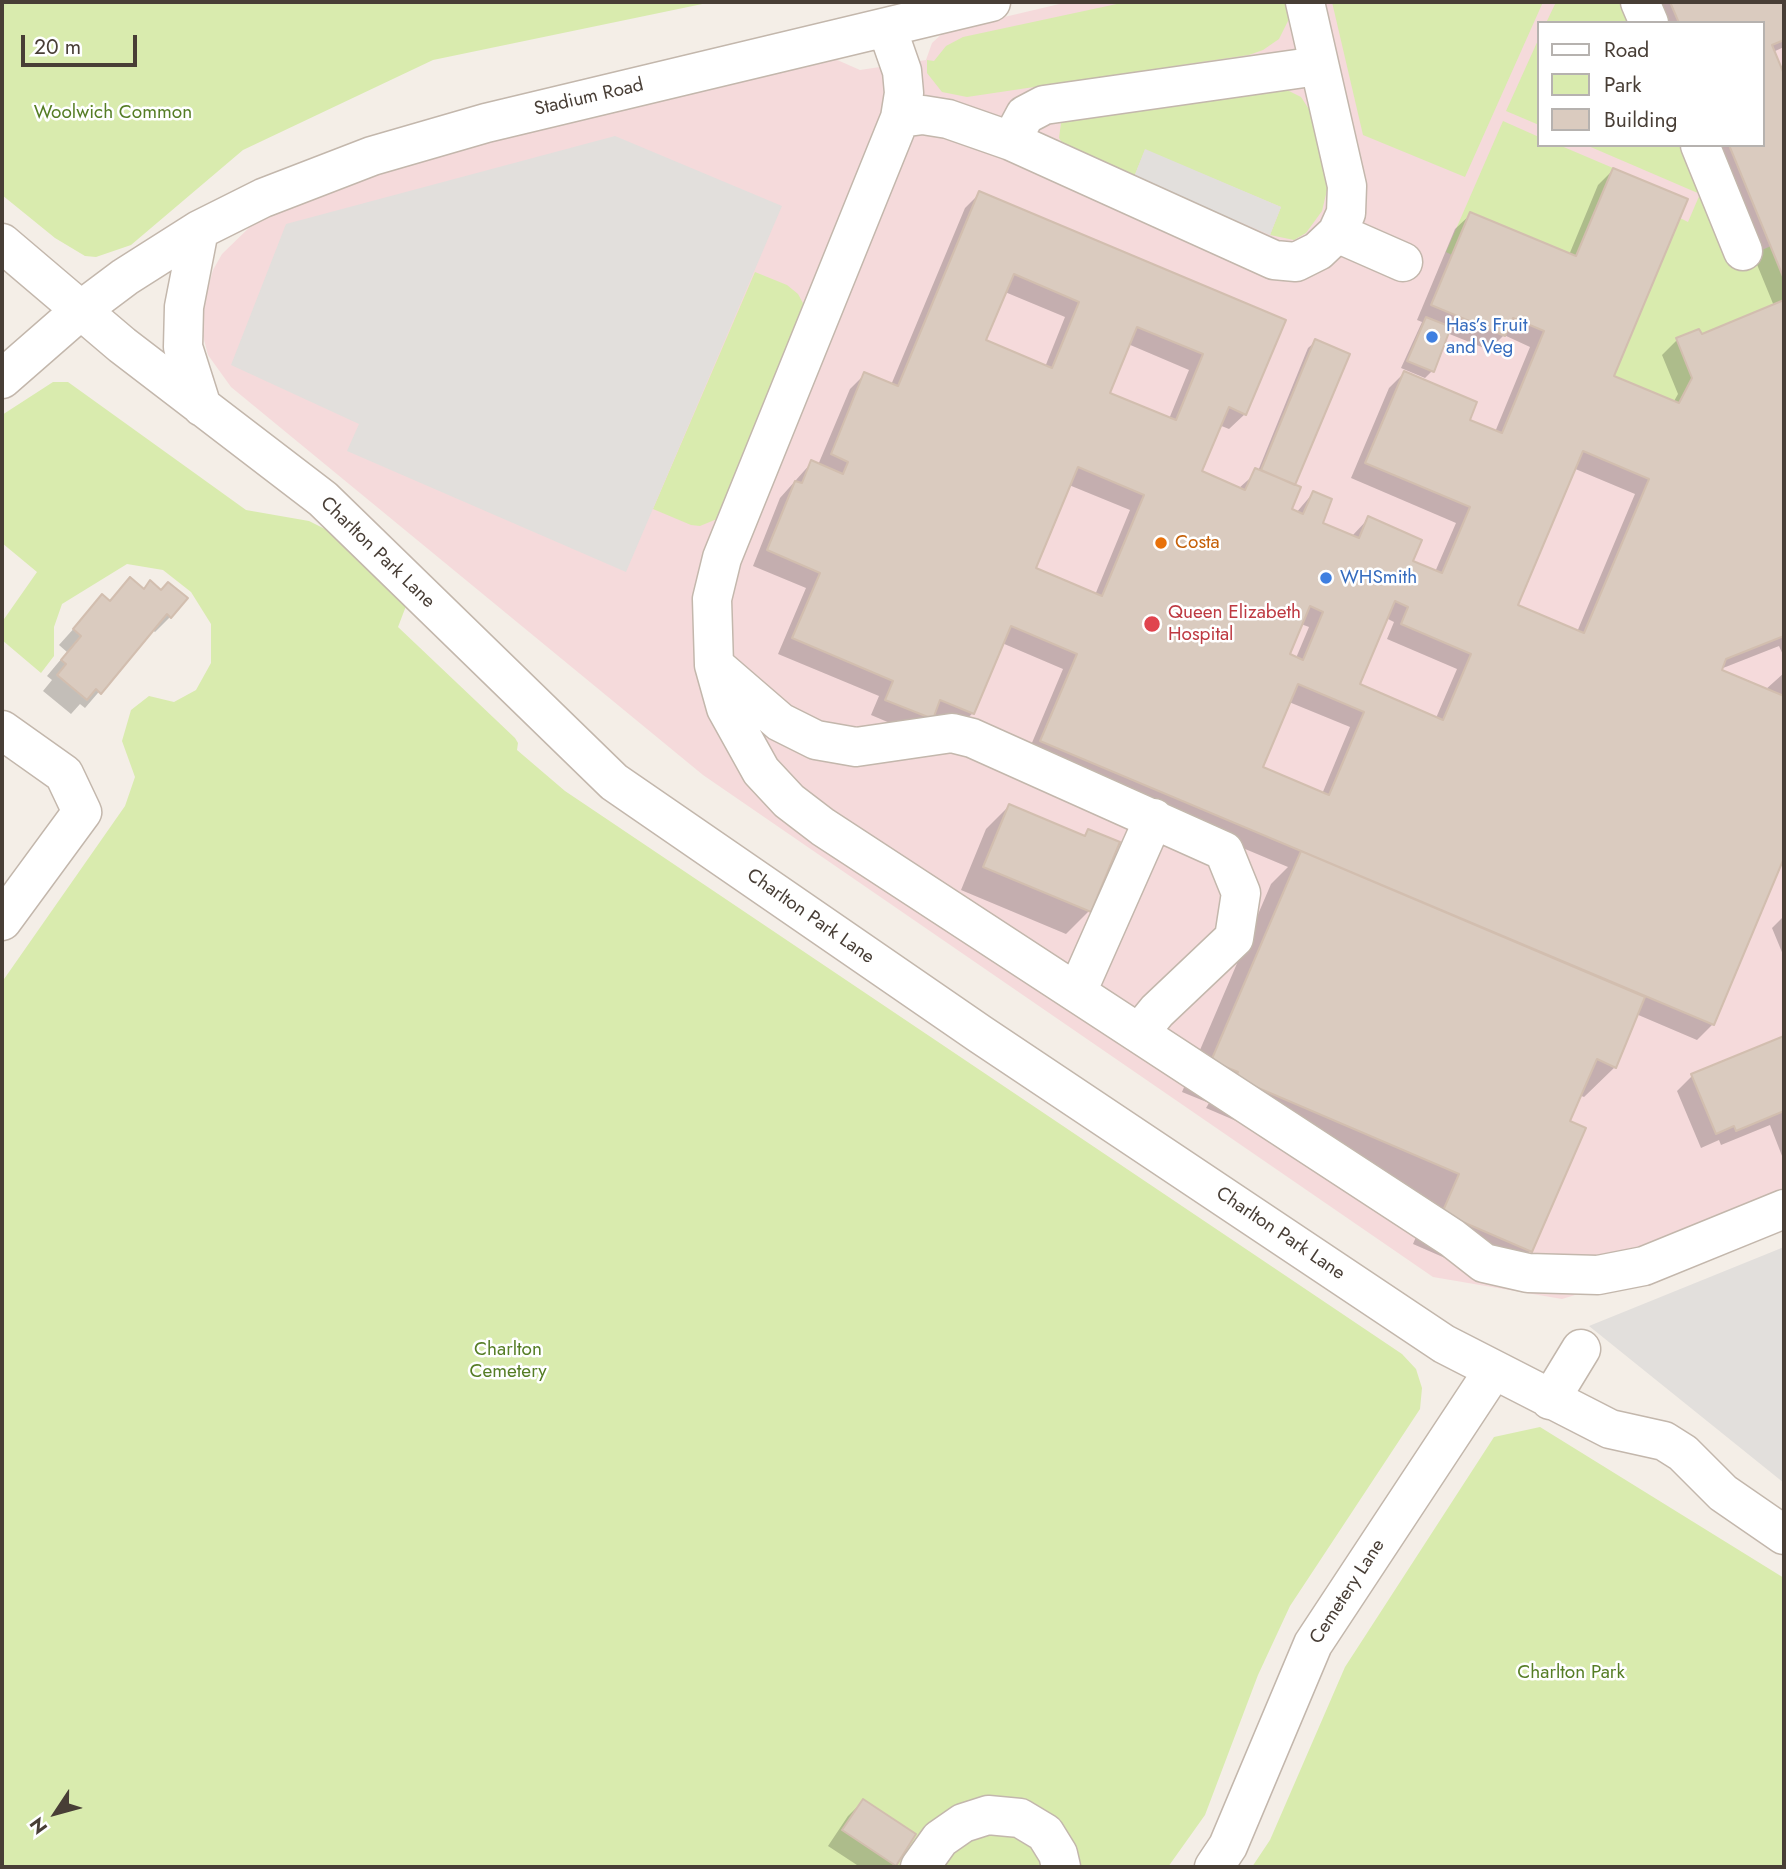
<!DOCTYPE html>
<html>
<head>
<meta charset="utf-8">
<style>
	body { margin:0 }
	#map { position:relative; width:1786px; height:1869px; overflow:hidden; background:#f4eee7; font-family:Jost,sans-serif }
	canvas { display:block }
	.frame { position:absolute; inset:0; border:4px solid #483e36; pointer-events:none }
	.legend { position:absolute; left:1537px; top:21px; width:228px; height:126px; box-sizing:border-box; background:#fff; border:2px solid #b6b2af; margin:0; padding:9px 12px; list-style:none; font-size:21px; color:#483e36 }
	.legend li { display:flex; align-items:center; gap:14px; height:35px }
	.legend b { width:35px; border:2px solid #b6b2af }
	.north { position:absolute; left:21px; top:1778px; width:70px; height:70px; -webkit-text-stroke:5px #fff; paint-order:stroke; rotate:234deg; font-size:19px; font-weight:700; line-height:28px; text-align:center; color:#483e36 }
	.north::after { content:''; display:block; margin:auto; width:24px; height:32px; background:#483e36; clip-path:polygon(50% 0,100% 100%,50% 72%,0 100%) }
	.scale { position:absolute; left:21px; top:35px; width:116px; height:32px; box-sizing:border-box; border:4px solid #483e36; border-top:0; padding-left:9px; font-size:21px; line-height:24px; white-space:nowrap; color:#483e36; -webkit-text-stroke:5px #fff; paint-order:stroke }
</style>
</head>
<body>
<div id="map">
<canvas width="1786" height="1869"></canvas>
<div class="frame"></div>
<ul class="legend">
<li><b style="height:9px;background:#fff"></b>Road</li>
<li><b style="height:19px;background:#d9ebae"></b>Park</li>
<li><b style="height:19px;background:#dacbbf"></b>Building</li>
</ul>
<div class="north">N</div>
<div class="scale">20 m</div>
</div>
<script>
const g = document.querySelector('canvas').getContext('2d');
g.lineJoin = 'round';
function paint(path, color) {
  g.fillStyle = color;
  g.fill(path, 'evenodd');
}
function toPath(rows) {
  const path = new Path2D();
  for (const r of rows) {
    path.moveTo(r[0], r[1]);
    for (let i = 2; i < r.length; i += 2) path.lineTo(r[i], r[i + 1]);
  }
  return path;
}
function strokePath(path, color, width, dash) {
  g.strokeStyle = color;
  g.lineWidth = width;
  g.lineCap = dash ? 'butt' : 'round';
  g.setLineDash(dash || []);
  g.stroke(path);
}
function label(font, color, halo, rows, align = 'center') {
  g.font = font + ' Jost,sans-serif';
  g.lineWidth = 5;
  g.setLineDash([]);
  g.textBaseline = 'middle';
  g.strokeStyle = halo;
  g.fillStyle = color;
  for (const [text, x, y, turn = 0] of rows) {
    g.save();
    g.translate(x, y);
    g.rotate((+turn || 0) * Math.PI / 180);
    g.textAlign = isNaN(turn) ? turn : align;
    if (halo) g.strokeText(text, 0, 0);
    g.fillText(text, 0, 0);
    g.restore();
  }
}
paint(toPath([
	[1068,2,1784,2,1784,1231,1562,1299,1433,1277,703,775,231,387,208,355,203,336,204,301,213,270,222,254,256,221,322,192,476,142,821,60,835,59,860,70,926,60,932,43,945,31],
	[1539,23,1763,23,1763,145,1539,145]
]), '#f5dadb');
paint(toPath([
	[2,2,712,2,433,60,243,150,131,245,96,257,85,256,55,238,2,195],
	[1126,2,1288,2,1289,7,1288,21,1279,39,1263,50,1249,55,967,97,942,92,927,73,927,60,934,61,946,46,963,37],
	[1332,2,1543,2,1465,177,1363,135],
	[1556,2,1634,2,1643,23,1546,23],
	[1539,38,1539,125,1506,111],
	[1281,87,1301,97,1314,117,1328,186,1322,211,1306,233,1294,240,1270,235,1281,207,1145,150,1134,177,1063,144,1059,138,1061,123,1066,117],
	[1503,121,1539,137,1539,145,1559,145,1613,168,1576,256,1471,212,1452,255,1446,252],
	[1586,145,1692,145,1739,260,1771,246,1784,279,1784,300,1702,334,1699,329,1676,338,1692,378,1679,403,1614,376,1680,218,1688,222,1700,194],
	[755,272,787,285,798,294,804,305,717,519,700,526,691,525,653,509],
	[53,382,68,382,246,510,309,521,341,537,406,606,398,627,515,738,518,743,517,750,565,791,1402,1354,1416,1369,1422,1388,1420,1409,1290,1606,1258,1675,1205,1815,1168,1867,2,1867,2,982,125,806,135,777,122,741,131,710,149,696,174,702,196,690,211,663,211,624,191,592,163,570,127,564,62,604,54,627,54,656,41,673,2,640,2,622,37,572,2,543,2,415],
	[1540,1427,1784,1578,1784,1867,1252,1867,1270,1840,1345,1667,1494,1437]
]), '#d9ebae');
paint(toPath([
	[615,136,782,206,626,572,347,451,359,424,231,365,286,224],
	[1145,149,1281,207,1270,235,1134,177],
	[1784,1247,1784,1483,1589,1326]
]), '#e2dfdc');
paint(toPath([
	[1663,2,1784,2,1784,47,1773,52,1784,78,1784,657,1779,646,1718,670,1765,690,1784,673,1784,853,1713,1024,1697,1040,1636,1014,1615,1067,1584,1097,1579,1095,1568,1122,1584,1129,1530,1251,1500,1282,1413,1244,1430,1204,1206,1108,1209,1103,1182,1092,1271,884,1288,867,1026,757,1063,669,1002,643,973,713,957,728,916,734,871,715,879,696,778,654,806,588,753,566,780,498,812,462,818,465,850,389,865,374,891,385,965,208,980,193,1284,321,1245,414,1229,429,1219,425,1199,472,1238,489,1258,471,1308,348,1316,341,1289,510,1296,513,1313,493,1320,524,1352,536,1368,519,1411,562,1435,572,1456,523,1351,478,1389,388,1404,373,1468,421,1495,432,1530,347,1504,335,1489,350,1447,333,1432,371,1425,378,1401,368,1422,322,1417,320,1455,229,1471,214,1569,255,1598,185,1613,170,1612,377,1673,403,1678,394,1662,355,1677,340,1701,336,1774,306,1708,145,1763,145,1763,23,1658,23,1653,12],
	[1005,292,1065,317,1045,367,984,341],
	[1128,344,1189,370,1169,419,1108,393],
	[1573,468,1635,494,1577,632,1516,606],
	[1069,485,1130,510,1095,595,1034,569],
	[1386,618,1394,622,1387,639,1457,669,1436,718,1358,685],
	[1301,624,1309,627,1296,658,1288,655],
	[1289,702,1350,727,1322,794,1261,768],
	[130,579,170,617,155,632,152,630,85,708,80,704,71,714,43,691,52,680,47,676,67,652,59,645,102,597,108,602],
	[1009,806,1082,837,1089,831,1089,911,1066,934,961,890,986,829],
	[1784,916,1784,957,1772,928],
	[1784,1038,1784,1161,1770,1125,1721,1145,1719,1140,1701,1148,1677,1091,1692,1076],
	[863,1801,894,1865,892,1867,860,1867,828,1846,848,1816]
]), '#0003');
const building = toPath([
	[1670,2,1784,2,1784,40,1772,45,1784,74,1784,279,1729,145,1763,145,1763,23,1679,23,1670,2],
	[1613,168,1688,199,1614,376,1679,403,1692,378,1676,338,1699,329,1702,334,1784,300,1784,636,1726,659,1722,670,1784,696,1784,858,1714,1025,1040,741,1077,654,1011,626,974,714,940,700,933,719,885,700,893,681,792,638,820,573,767,550,795,481,802,483,811,460,843,474,848,462,831,454,864,372,898,386,979,191,1286,320,1246,415,1229,407,1202,471,1245,490,1255,468,1301,487,1292,509,1303,514,1313,491,1332,499,1323,523,1359,538,1368,516,1422,540,1413,561,1442,573,1470,507,1365,463,1404,371,1477,402,1470,420,1502,433,1544,331,1513,318,1505,336,1431,305,1470,212,1576,256,1613,168],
	[1014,274,1079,302,1052,368,986,340,1014,274],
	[1137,327,1203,354,1176,420,1110,393,1137,327],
	[1583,451,1649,479,1584,633,1518,605,1583,451],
	[1078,467,1144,495,1102,596,1036,568,1078,467],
	[1395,601,1408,607,1401,624,1471,654,1443,720,1360,684,1395,601],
	[1310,606,1323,612,1303,660,1290,654,1310,606],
	[1298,684,1364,712,1329,795,1263,767,1298,684],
	[1426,317,1451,327,1434,372,1407,361,1426,317],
	[1315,339,1350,354,1295,485,1261,470,1315,339],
	[130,577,144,589,150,580,161,590,168,582,188,598,171,618,167,614,101,694,96,689,87,700,57,675,66,664,61,660,81,636,73,629,102,594,110,601,130,577],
	[1009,804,1085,836,1088,829,1120,842,1091,912,983,867,1009,804],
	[1301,851,1645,997,1616,1068,1597,1059,1570,1121,1586,1128,1532,1252,1442,1213,1459,1174,1235,1078,1238,1072,1211,1061,1301,851],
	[1784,1036,1784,1111,1736,1131,1734,1126,1716,1134,1691,1074,1784,1036],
	[863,1799,916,1834,896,1866,842,1830,863,1799]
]);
paint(building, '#dacbbf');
strokePath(building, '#d2beaf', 2);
const minor = toPath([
	[1640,2,1649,23],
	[887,28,902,71,904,93,900,118,722,558,712,599,714,665,726,708,761,771,789,801,823,827,1452,1238,1484,1263,1528,1273,1598,1275,1644,1266,1784,1209],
	[900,118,923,115,948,119,1011,141,1274,260,1296,262,1318,251,1337,233,1346,213,1347,186,1305,2],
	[1011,141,1025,115,1044,105,1318,66],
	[1700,145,1743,251],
	[199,230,184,307,183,347,202,407],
	[1337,233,1403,262],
	[2,243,122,345,323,499,614,782,980,1034,1444,1344,1610,1429,1664,1441,1683,1453,1723,1493,1784,1535],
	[2,379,81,310,125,277,199,230,263,198,372,156,486,123,991,2],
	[714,665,780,722,816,740,856,747,952,733,972,738,1224,851,1241,893,1234,938,1157,1011,1139,1033],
	[2,730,64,774,82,812,2,921],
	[1077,992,1154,818],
	[1550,1400,1581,1349],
	[920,1867,940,1839,963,1823,988,1815,1020,1818,1045,1833,1058,1854,1061,1867],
	[1214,1867,1228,1846,1313,1644,1493,1371]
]);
strokePath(minor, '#c3b7ac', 41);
strokePath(minor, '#fff', 38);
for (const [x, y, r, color] of [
	[1432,337,7,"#3f7fe0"],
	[1161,543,7,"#e8710a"],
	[1326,578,7,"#3f7fe0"],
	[1152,624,9,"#e0444e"]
]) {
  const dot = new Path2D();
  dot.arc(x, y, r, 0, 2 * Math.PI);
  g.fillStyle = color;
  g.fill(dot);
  strokePath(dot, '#fff', 2.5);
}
label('19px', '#483e36', '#fff', [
	["Stadium Road",589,98,-13],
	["Charlton Park Lane",377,553,44],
	["Charlton Park Lane",810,917,35],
	["Charlton Park Lane",1280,1234,34],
	["Cemetery Lane",1348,1592,-57]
]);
label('19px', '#557d25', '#fff', [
	["Woolwich Common",113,113],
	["Charlton",508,1350],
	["Cemetery",508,1372],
	["Charlton Park",1571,1673]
]);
label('19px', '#366cbe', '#fff', [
	["Has’s Fruit",1446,326],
	["and Veg",1446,348],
	["WHSmith",1340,578]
], 'left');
label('19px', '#c56008', '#fff', [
	["Costa",1175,543]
], 'left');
label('19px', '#be3a42', '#fff', [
	["Queen Elizabeth",1168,613],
	["Hospital",1168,635]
], 'left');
</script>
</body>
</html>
